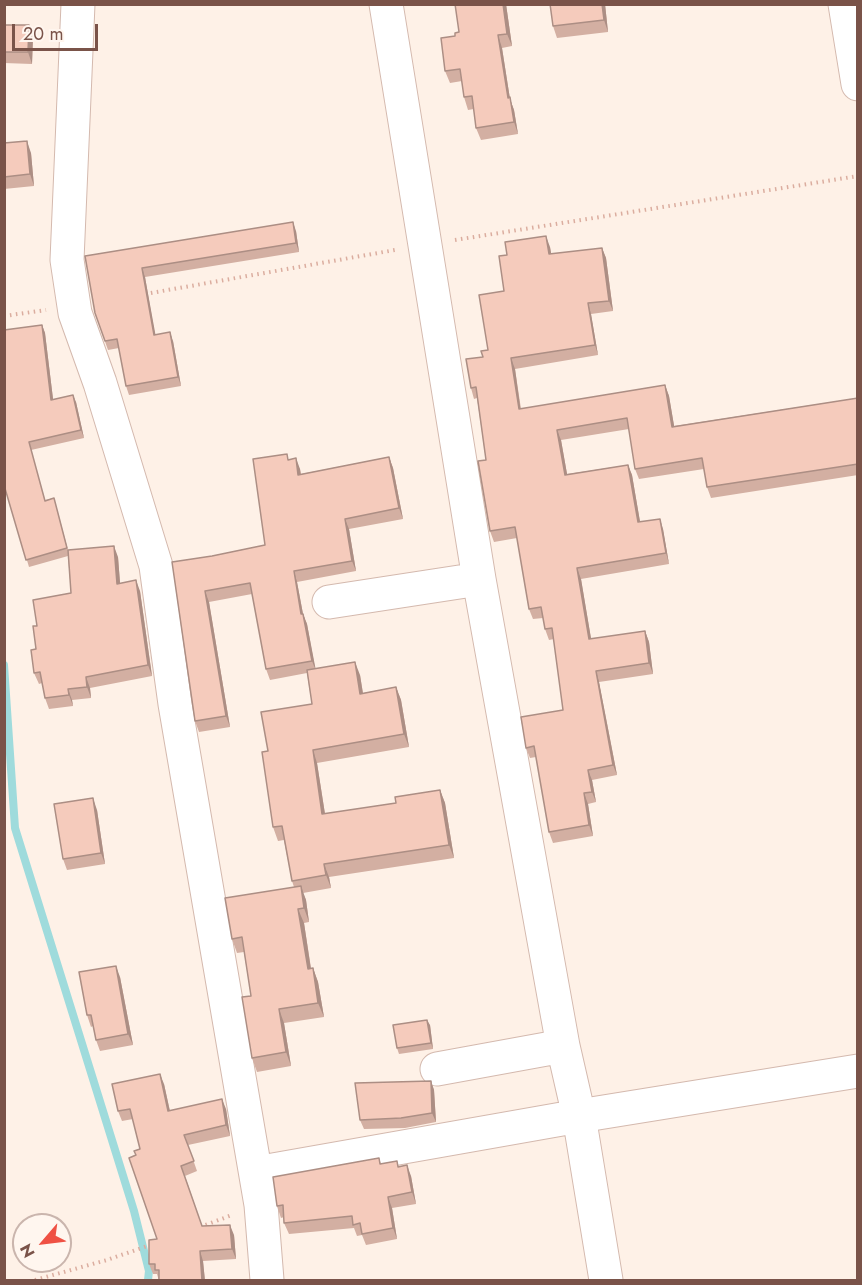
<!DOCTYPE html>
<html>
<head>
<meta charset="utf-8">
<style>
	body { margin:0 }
	#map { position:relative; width:862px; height:1285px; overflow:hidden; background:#fef1e7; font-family:Jost,sans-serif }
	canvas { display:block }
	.frame { position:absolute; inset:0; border:6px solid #7a5349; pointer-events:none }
	.north { position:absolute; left:12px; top:1213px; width:60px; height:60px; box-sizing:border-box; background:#fff6ef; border:2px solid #cab5ad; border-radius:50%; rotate:242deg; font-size:16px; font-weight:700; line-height:24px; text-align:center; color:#7a5349 }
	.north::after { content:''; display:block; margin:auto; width:21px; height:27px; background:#ef5144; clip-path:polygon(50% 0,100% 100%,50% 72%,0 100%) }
	.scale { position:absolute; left:12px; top:24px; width:86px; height:27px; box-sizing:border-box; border:3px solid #7a5349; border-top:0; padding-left:8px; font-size:18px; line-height:21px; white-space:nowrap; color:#7a5349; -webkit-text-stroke:4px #fff6ef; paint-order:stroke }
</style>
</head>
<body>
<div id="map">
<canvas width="862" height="1285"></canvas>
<div class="frame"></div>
<div class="north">N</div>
<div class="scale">20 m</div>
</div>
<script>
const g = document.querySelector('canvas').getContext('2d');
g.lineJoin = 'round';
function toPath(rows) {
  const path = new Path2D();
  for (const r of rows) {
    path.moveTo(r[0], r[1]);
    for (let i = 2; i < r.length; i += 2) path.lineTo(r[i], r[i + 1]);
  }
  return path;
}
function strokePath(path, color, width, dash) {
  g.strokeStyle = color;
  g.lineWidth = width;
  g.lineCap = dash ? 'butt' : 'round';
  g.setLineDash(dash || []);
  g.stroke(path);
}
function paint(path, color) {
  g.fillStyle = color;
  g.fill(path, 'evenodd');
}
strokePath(toPath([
	[4,665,15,828,134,1211,149,1271,148,1280]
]), '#9fdbdc', 8);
const minor = toPath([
	[78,4,67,260,75,313,100,383,156,566,175,704,261,1205,267,1280],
	[386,4,479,579,563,1046,579,1116,606,1280],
	[845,4,858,84],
	[329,602,479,579],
	[437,1069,563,1046],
	[256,1173,579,1116,858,1071]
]);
strokePath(minor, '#d4b9ae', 35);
strokePath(toPath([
	[455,240,858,176],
	[145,294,395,250],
	[4,316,46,310],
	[200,1227,232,1215],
	[35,1280,107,1260,153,1244]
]), '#dbad9f', 4, [1.5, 4.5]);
strokePath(minor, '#fff', 33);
paint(toPath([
	[506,4,512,46,502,48,510,99,514,110,518,134,481,140,476,128,474,109,468,110,464,97,462,81,450,83,445,71,455,36,459,32],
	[605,4,608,32,557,38,553,26],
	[4,25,33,37,32,64,4,63],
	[4,143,31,153,34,186,4,189],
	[296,231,299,252,145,277,155,335,173,341,181,386,129,395,126,386,119,348,108,350,95,313,85,256],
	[550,247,551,254,602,248,606,258,613,311,591,314,598,355,515,369,521,409,665,385,669,396,674,426,858,398,858,475,711,498,707,487,704,469,639,479,635,469,629,429,561,440,567,474,628,465,632,475,640,522,663,529,669,564,581,579,591,639,645,631,649,642,653,674,599,682,617,775,592,780,596,802,588,804,593,836,553,843,549,832,536,757,530,758,526,748,563,710,554,639,549,640,545,629,543,618,533,619,529,609,517,538,494,542,490,531,486,460,477,398,474,399,471,388,483,357,488,350,504,291],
	[42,325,45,333,53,399,76,402,84,438,31,450,45,500,54,498,68,550,118,557,120,583,140,591,152,676,90,688,91,698,72,700,73,706,49,709,45,698,42,683,39,684,34,673,37,626,71,593,68,556,29,567,7,493,4,494,4,330],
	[389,457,393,468,403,519,349,529,356,571,297,582,303,614,307,624,315,668,360,675,363,693,396,687,401,700,409,747,317,763,325,814,396,803,440,790,445,803,454,858,329,877,331,888,303,893,306,900,309,922,304,923,311,968,313,968,318,982,324,1017,284,1023,291,1066,257,1072,252,1058,251,996,244,952,237,953,232,939,294,887,292,881,284,840,278,841,273,827,268,751,312,704,307,673,270,680,266,669,252,594,209,602,230,727,199,732,195,721,172,562,212,556,265,545,289,459,300,469,301,474],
	[97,810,105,864,67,870,63,859],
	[120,977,133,1045,100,1051,96,1040,93,1026,91,1027,87,1015],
	[430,1025,433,1049,399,1054,397,1048],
	[431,1081,434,1090,436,1122,405,1128,364,1129,360,1120],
	[164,1084,170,1111,226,1109,230,1136,188,1145,197,1171,185,1176,202,1226,234,1235,236,1259,203,1261,205,1281,159,1281,157,1274,153,1274,149,1264,157,1239,136,1155,140,1149,133,1119,122,1121,118,1111],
	[379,1158,381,1164,399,1166,411,1176,416,1204,392,1208,397,1239,366,1245,362,1235,357,1236,354,1228,289,1234,284,1223,284,1217,281,1218,277,1206]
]), '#d3afa2');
paint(toPath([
	[503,4,506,4,512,46,507,34],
	[602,4,605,4,608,32,604,20],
	[29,25,33,37,32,64,28,52],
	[498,35,502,48,510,99,514,110,518,134,514,122,508,98],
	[27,141,31,153,34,186,30,174],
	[293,222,296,231,299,252,296,243],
	[546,236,550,247,553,264,549,254],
	[602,248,606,258,613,311,609,301],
	[142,268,145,277,157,343,154,335],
	[588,303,591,314,598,355,595,345],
	[42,325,45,333,54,407,51,400],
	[170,332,173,341,181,386,178,377],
	[511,358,515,369,522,420,519,409],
	[665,385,669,396,676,437,672,427],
	[73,395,76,402,84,438,81,430],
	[557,430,561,440,569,485,565,475],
	[389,457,393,468,403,519,399,508],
	[296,458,300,469,302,485,298,475],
	[628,465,632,475,642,533,638,522],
	[345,519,349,529,356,571,352,561],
	[660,519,663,529,669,564,666,553],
	[114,546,118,557,121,595,117,584],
	[577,568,581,579,593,650,589,639],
	[294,571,297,582,303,614,307,624,316,671,312,661,301,614],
	[136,580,140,591,152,676,148,665],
	[205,591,209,602,230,727,226,716],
	[645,631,649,642,653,674,649,663],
	[355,662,360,675,365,707,360,694],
	[596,671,599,682,617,775,613,765],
	[86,677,90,688,91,698,87,687],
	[396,687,401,700,409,747,404,734],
	[68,689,72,700,73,706,69,695],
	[313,750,317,763,327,827,322,814],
	[588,770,592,780,596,802,592,792],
	[440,790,445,803,454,858,449,845],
	[584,793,588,804,593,836,589,825],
	[93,798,97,810,105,864,101,853],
	[324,864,329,877,331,888,326,875],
	[301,886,306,900,309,922,304,908],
	[298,909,304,923,313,983,308,969],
	[116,966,120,977,133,1045,128,1034],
	[313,968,318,982,324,1017,318,1003],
	[279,1009,284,1023,291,1066,286,1052],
	[427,1020,430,1025,433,1049,431,1043],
	[160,1074,164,1084,172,1121,168,1111],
	[431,1081,434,1090,436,1122,432,1113],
	[222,1099,226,1109,230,1136,226,1125],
	[407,1165,411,1176,416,1204,412,1192],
	[388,1197,392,1208,397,1239,393,1228],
	[230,1225,234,1235,236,1259,232,1249],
	[200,1251,203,1261,205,1281,202,1281]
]), '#ac8e84');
const building = toPath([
	[455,4,503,4,507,34,498,35,508,98,510,97,514,122,476,128,472,96,464,97,460,69,445,71,441,38,455,36,455,33,459,32,455,4],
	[550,4,602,4,604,20,553,26,550,4],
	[4,25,29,25,28,52,4,52,4,25],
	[27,141,30,174,4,177,4,143,27,141],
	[293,222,296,243,142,268,154,335,170,332,178,377,126,386,117,339,105,341,95,313,85,256,293,222],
	[546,236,549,254,602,248,609,301,588,303,595,345,511,358,519,409,665,385,672,427,858,398,858,464,707,487,702,458,635,469,627,418,557,430,565,475,628,465,638,522,660,519,666,553,577,568,589,639,645,631,649,663,596,671,613,765,588,770,592,792,584,793,589,825,549,832,534,746,526,748,521,717,563,710,552,628,545,629,541,607,529,609,515,527,490,531,478,461,486,460,476,387,471,388,466,359,483,357,481,351,488,350,479,295,504,291,499,256,507,255,505,242,546,236],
	[42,325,51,400,73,395,81,430,29,442,45,501,54,498,67,548,26,560,4,485,4,330,42,325],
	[287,454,288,460,296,458,298,475,389,457,399,508,345,519,352,561,294,571,301,614,303,614,312,661,266,669,250,583,205,591,226,716,195,721,172,562,212,556,265,545,253,459,287,454],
	[114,546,117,584,136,580,148,665,86,677,87,687,68,689,69,695,45,698,40,672,34,673,31,650,36,649,33,626,37,626,33,600,71,593,68,550,114,546],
	[355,662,360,694,396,687,404,734,313,750,322,814,396,803,395,797,440,790,449,845,324,864,326,875,292,881,282,826,273,827,262,752,268,751,261,712,312,704,307,670,355,662],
	[93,798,101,853,63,859,54,804,93,798],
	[301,886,304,908,298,909,308,969,313,968,318,1003,279,1009,286,1052,252,1058,242,997,251,996,242,937,232,939,225,898,301,886],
	[116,966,128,1034,96,1040,91,1015,87,1015,79,972,116,966],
	[427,1020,431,1043,397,1048,393,1025,427,1020],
	[160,1074,168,1111,222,1099,226,1125,184,1135,194,1161,181,1166,202,1226,230,1225,232,1249,200,1251,202,1281,159,1281,159,1270,155,1270,155,1264,149,1264,149,1240,157,1239,129,1158,136,1155,134,1151,140,1149,130,1109,118,1111,112,1084,160,1074],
	[431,1081,432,1113,401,1118,360,1120,355,1083,431,1081],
	[379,1158,380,1164,397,1161,398,1167,407,1165,412,1192,388,1197,393,1228,362,1234,360,1223,353,1225,352,1216,284,1223,283,1205,277,1206,273,1177,379,1158]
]);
paint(building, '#f5cbbc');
strokePath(building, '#ac8e84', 1.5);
</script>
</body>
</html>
